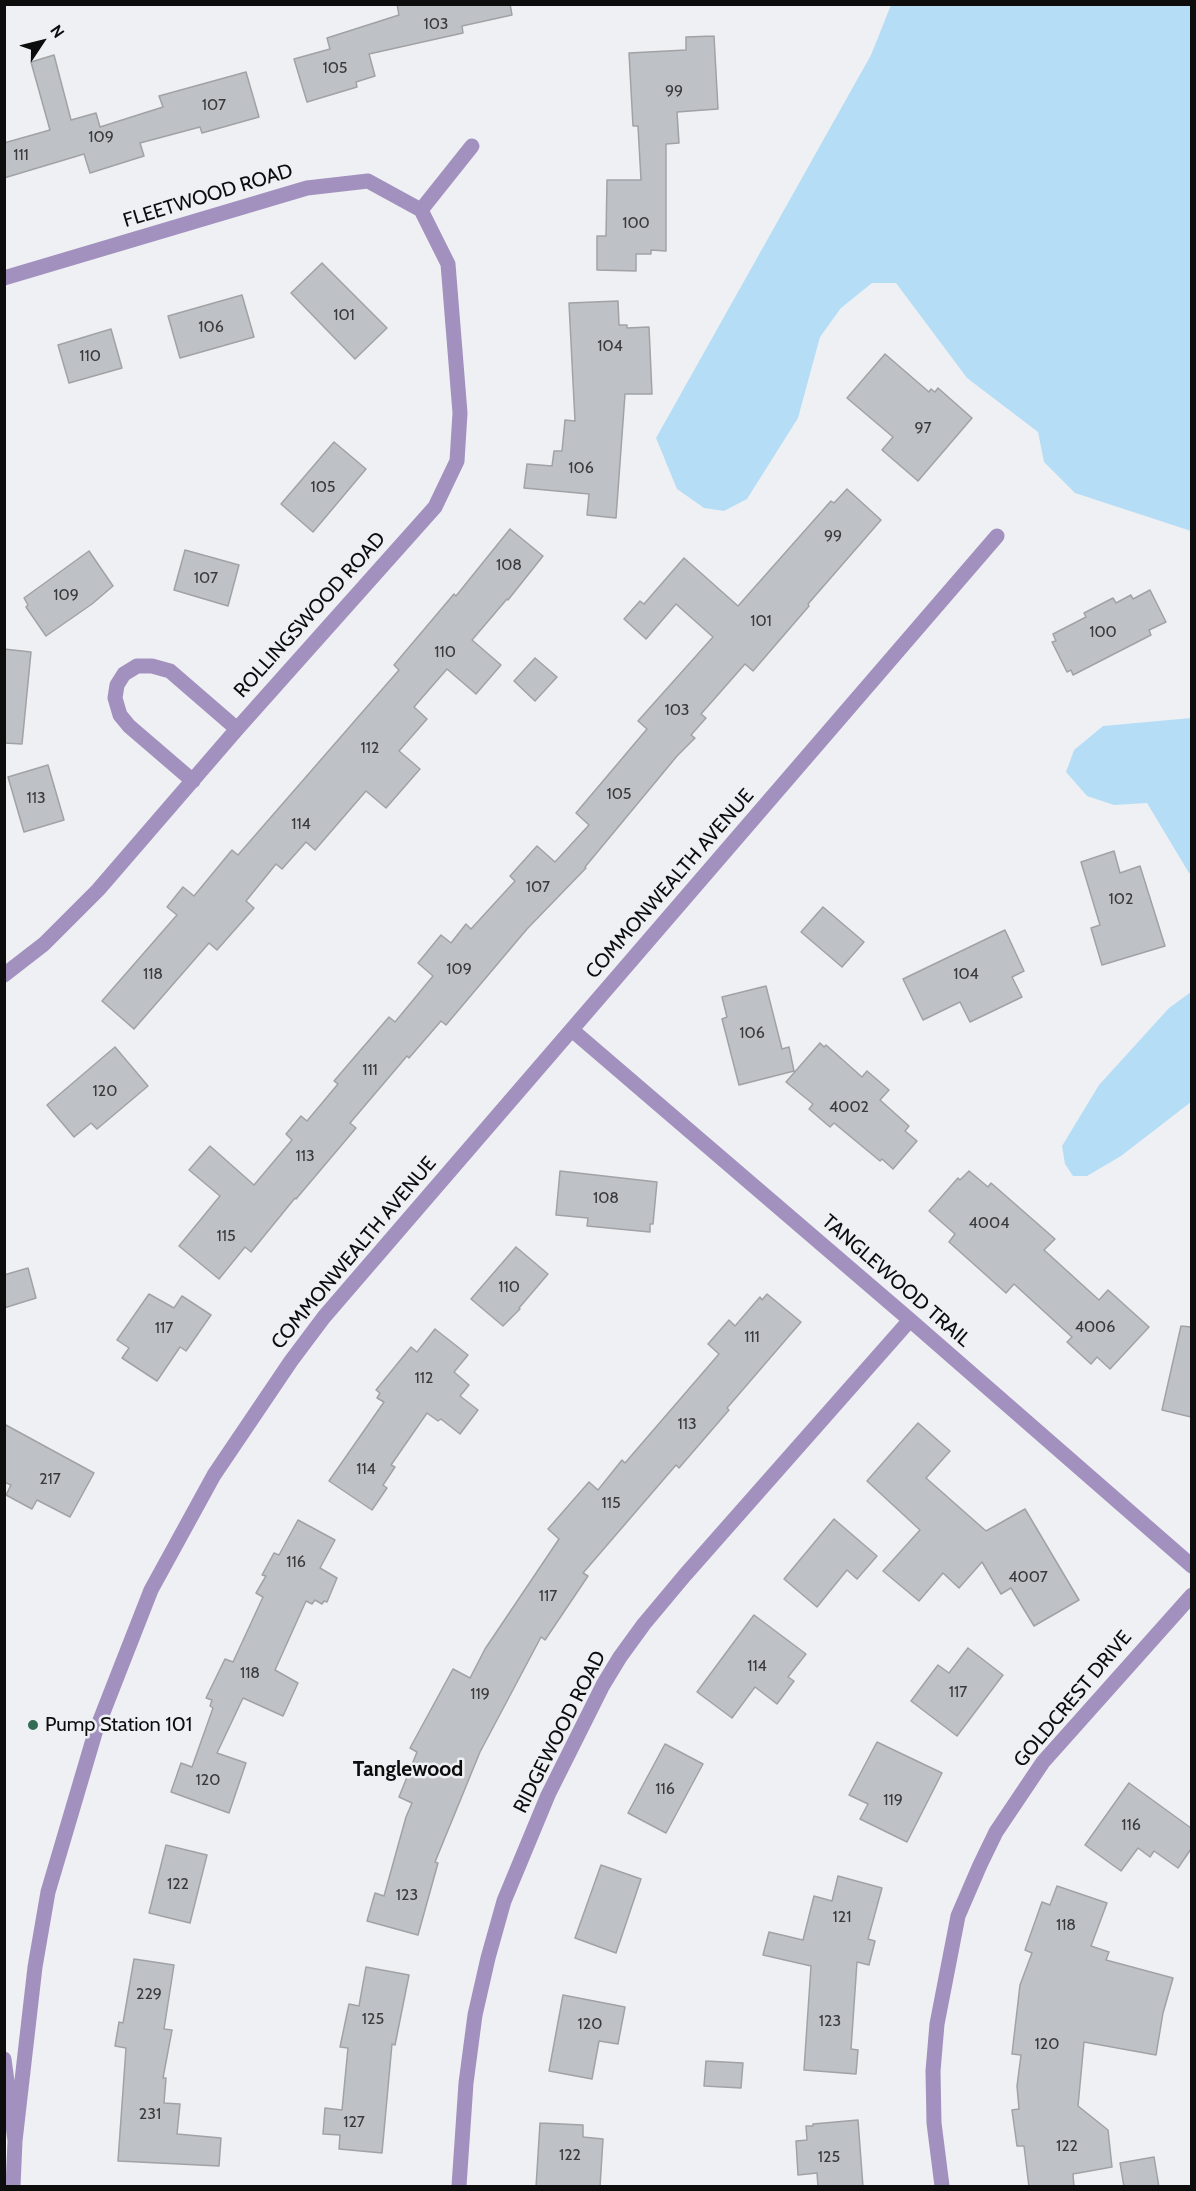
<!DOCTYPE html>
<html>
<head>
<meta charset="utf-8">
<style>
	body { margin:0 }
	#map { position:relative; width:1196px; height:2191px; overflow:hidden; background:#eff0f4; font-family:Cabin,sans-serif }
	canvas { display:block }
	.frame { position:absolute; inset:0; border:6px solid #0d0d0e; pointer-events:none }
	.north { position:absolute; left:12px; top:12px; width:60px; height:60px; -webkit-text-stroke:4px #eff0f4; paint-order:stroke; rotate:55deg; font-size:16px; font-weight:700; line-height:24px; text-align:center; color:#0d0d0e }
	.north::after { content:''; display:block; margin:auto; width:21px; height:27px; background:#0d0d0e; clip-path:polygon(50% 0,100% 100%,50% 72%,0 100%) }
</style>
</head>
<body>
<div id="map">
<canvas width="1196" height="2191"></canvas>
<div class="frame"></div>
<div class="north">N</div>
</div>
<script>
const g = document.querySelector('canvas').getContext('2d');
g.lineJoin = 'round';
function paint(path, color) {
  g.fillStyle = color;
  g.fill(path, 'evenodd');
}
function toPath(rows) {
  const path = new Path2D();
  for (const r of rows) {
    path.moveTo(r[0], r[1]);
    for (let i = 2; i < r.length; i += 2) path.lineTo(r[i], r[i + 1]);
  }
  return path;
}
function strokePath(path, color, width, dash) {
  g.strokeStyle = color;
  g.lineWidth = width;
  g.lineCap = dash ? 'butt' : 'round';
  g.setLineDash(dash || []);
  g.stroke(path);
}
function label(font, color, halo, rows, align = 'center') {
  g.font = font + ' Cabin,sans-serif';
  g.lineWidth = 5;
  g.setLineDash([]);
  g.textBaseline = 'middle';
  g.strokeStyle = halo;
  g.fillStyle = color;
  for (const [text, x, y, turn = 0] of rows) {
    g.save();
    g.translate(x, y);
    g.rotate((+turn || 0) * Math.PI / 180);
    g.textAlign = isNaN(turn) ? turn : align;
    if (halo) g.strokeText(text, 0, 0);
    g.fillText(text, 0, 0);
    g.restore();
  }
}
paint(toPath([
	[891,5,1191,5,1191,531,1075,493,1044,462,1038,432,967,378,896,283,872,283,841,308,820,337,798,418,747,499,724,511,704,508,677,489,656,438,871,55],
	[1191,718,1192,873,1189,873,1147,803,1114,805,1087,796,1066,772,1074,750,1103,726],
	[1191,992,1191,1102,1121,1156,1087,1176,1073,1176,1065,1164,1062,1146,1099,1085,1169,1008]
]), '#b5def6');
const building = toPath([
	[397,4,510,4,512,15,462,26,463,33,369,54,375,76,356,82,357,87,307,102,294,59,330,49,327,38,399,15,397,4],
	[714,36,718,109,677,112,679,143,666,144,666,251,651,250,651,254,636,254,636,271,597,270,597,236,606,236,607,180,641,180,638,126,633,126,629,53,686,50,686,37,714,36],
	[54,55,71,120,96,113,100,127,163,107,159,96,246,72,259,117,202,133,200,127,140,143,144,156,90,173,84,154,4,178,4,143,50,130,31,62,54,55],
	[322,263,387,328,355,359,291,293,322,263],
	[242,295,254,337,180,358,168,316,242,295],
	[618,301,619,325,627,325,627,328,649,327,652,394,625,394,616,518,587,515,589,494,524,488,527,464,552,466,554,451,562,451,565,420,575,421,569,303,618,301],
	[111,329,122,368,69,383,58,345,111,329],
	[885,354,929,392,931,389,935,392,938,388,972,418,918,481,882,450,893,437,847,398,885,354],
	[334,442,366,469,313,532,281,504,334,442],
	[847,489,881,520,808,604,809,606,753,671,745,664,701,714,706,718,691,735,695,738,677,756,585,867,586,868,527,929,446,1025,441,1021,409,1058,407,1056,350,1123,356,1128,296,1199,295,1198,251,1252,245,1247,219,1279,179,1246,220,1196,189,1170,210,1146,254,1185,292,1140,286,1134,301,1116,307,1121,338,1084,334,1081,389,1017,395,1022,433,976,418,963,441,935,451,943,466,924,471,929,515,881,510,876,537,846,555,862,589,825,576,813,647,729,638,721,713,637,676,604,646,639,624,619,640,601,644,604,684,558,738,606,831,501,834,503,847,489],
	[510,529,543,556,508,600,507,599,472,640,501,665,476,694,447,669,414,707,427,719,399,751,420,769,386,808,366,791,315,850,306,842,282,869,276,864,246,901,254,908,217,950,209,943,134,1029,102,1001,177,915,167,907,183,887,194,896,232,850,238,855,399,670,394,665,454,594,456,596,510,529],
	[185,550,239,565,228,606,174,590,185,550],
	[89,551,113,586,92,604,46,636,26,607,28,605,24,598,89,551],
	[1150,590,1166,622,1149,630,1151,635,1073,675,1071,670,1067,672,1052,642,1056,641,1053,634,1086,617,1084,613,1113,598,1116,603,1131,595,1133,599,1150,590],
	[4,649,31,652,22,744,4,743,4,649],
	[535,658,557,677,535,701,514,681,535,658],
	[48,765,64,820,24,832,8,777,48,765],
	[1114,851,1120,873,1140,866,1165,946,1102,965,1091,928,1100,925,1081,862,1114,851],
	[823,907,864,942,842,967,801,932,823,907],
	[1005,930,1024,971,1012,977,1022,997,970,1022,960,1002,923,1020,903,979,1005,930],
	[766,986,782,1049,789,1047,794,1071,739,1085,722,1019,727,1017,722,997,766,986],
	[820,1043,824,1047,826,1045,862,1077,867,1071,889,1090,880,1100,909,1126,905,1131,917,1141,893,1169,882,1159,880,1161,834,1123,830,1127,809,1109,813,1104,786,1082,820,1043],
	[115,1047,148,1086,97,1129,91,1123,74,1137,47,1105,115,1047],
	[560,1171,657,1182,653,1224,650,1224,650,1232,587,1226,588,1218,556,1215,560,1171],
	[969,1171,988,1187,991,1183,1055,1239,1044,1250,1099,1300,1108,1290,1149,1327,1110,1369,1097,1357,1091,1364,1067,1342,1072,1337,1014,1284,1006,1293,949,1242,955,1234,929,1211,958,1178,960,1180,969,1171],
	[516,1247,548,1274,519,1308,520,1309,503,1326,471,1299,516,1247],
	[28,1268,36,1298,4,1308,4,1275,28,1268],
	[149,1294,174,1308,182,1296,211,1315,186,1351,180,1347,157,1381,122,1358,129,1348,117,1340,149,1294],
	[767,1294,801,1322,727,1408,729,1410,679,1468,676,1465,583,1573,588,1576,545,1640,541,1637,480,1752,435,1862,438,1863,418,1935,367,1921,375,1893,384,1896,406,1817,412,1803,399,1797,417,1752,410,1748,453,1669,470,1678,485,1649,559,1539,548,1529,589,1482,598,1490,622,1460,625,1463,719,1354,708,1344,729,1320,735,1326,760,1297,762,1300,767,1294],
	[1181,1326,1191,1327,1191,1417,1162,1410,1181,1326],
	[435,1329,468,1355,454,1372,469,1385,460,1396,478,1410,460,1434,441,1419,438,1421,427,1413,391,1465,395,1467,383,1485,387,1488,372,1510,329,1481,384,1402,377,1398,380,1393,376,1390,411,1347,417,1352,435,1329],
	[918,1423,950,1451,926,1478,986,1531,1025,1509,1079,1600,1034,1626,1011,1588,1001,1594,982,1562,959,1588,943,1573,919,1601,883,1571,920,1530,867,1481,918,1423],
	[4,1424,94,1473,70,1517,37,1500,32,1509,6,1495,11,1485,4,1482,4,1424],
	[834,1519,877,1556,857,1579,847,1570,817,1607,784,1579,834,1519],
	[298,1520,335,1540,320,1568,337,1578,327,1602,324,1601,322,1604,315,1600,312,1604,306,1601,275,1670,298,1683,283,1716,243,1698,217,1753,246,1763,229,1813,171,1792,181,1763,192,1767,213,1708,210,1706,212,1700,206,1698,225,1659,233,1662,263,1597,256,1593,266,1576,262,1575,274,1553,279,1555,298,1520],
	[754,1615,806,1654,788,1677,794,1681,777,1704,755,1687,732,1718,697,1692,754,1615],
	[968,1648,1003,1675,957,1736,911,1701,938,1665,949,1673,968,1648],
	[877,1742,942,1773,907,1842,860,1819,868,1804,849,1795,877,1742],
	[665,1744,703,1764,666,1833,628,1813,665,1744],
	[1129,1783,1191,1828,1191,1849,1178,1868,1154,1851,1150,1857,1138,1848,1121,1871,1085,1845,1129,1783],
	[166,1845,207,1855,190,1923,149,1913,166,1845],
	[601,1865,641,1879,616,1953,575,1938,601,1865],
	[838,1876,882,1888,868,1939,875,1941,869,1965,857,1962,851,2049,858,2050,856,2074,804,2070,811,1966,763,1955,769,1932,803,1940,814,1896,832,1901,838,1876],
	[1057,1886,1107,1903,1091,1946,1109,1952,1106,1960,1173,1978,1163,2013,1156,2055,1084,2042,1078,2106,1108,2130,1112,2167,1073,2174,1074,2187,1029,2187,1024,2146,1017,2146,1012,2110,1019,2109,1017,2086,1021,2055,1012,2054,1020,1985,1032,1953,1025,1950,1042,1902,1050,1905,1057,1886],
	[134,1959,174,1965,164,2029,172,2030,163,2078,166,2078,164,2103,180,2104,177,2134,221,2138,219,2166,118,2161,126,2048,115,2046,119,2022,123,2023,134,1959],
	[366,1967,409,1975,395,2045,392,2044,382,2153,339,2149,340,2135,323,2134,325,2108,342,2110,348,2048,340,2047,349,2004,359,2006,366,1967],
	[563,1995,625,2007,618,2044,599,2041,592,2079,549,2071,563,1995],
	[706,2061,743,2063,741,2088,704,2086,706,2061],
	[858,2120,863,2187,818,2187,817,2173,798,2175,796,2141,807,2140,806,2126,813,2126,813,2124,858,2120],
	[540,2123,583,2125,583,2137,603,2139,600,2187,536,2187,540,2123],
	[1154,2157,1159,2187,1124,2187,1120,2163,1154,2157]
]);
paint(building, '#bec1c5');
strokePath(building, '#a0a2a6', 1.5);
strokePath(toPath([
	[421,210,472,146],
	[4,278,307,188,368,181,421,210],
	[193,781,129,726,120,715,115,698,117,685,124,674,137,666,152,666,170,671,237,729],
	[4,975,44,944,98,890,237,729,435,507,457,461,460,413,448,264,421,210],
	[572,1030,910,1320,1192,1566],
	[4,2059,15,2141,13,2186],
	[15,2141,35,1967,48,1892,95,1733,151,1590,214,1475,291,1361,324,1317,997,536],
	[459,2186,466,2083,475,2015,488,1958,504,1901,548,1795,603,1685,620,1657,644,1624,685,1575,910,1320],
	[942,2186,934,2123,933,2071,937,2024,958,1916,980,1865,996,1832,1043,1762,1192,1595]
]), '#a291be', 15);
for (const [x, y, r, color] of [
	[33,1725,6,"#326c54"]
]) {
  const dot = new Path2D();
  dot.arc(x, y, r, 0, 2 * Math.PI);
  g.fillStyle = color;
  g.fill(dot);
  strokePath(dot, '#eff0f4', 2);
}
label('16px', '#393a3c', null, [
	["103",436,24],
	["105",335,68],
	["99",674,91],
	["107",214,105],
	["109",101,137],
	["111",21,155],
	["100",636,223],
	["101",344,315],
	["106",211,327],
	["104",610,346],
	["110",90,356],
	["97",923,428],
	["106",581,468],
	["105",323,487],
	["99",833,536],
	["108",509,565],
	["107",206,578],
	["109",66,595],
	["101",761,621],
	["100",1103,632],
	["110",445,652],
	["103",677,710],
	["112",370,748],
	["105",619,794],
	["113",36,798],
	["114",301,824],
	["107",538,887],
	["102",1121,899],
	["109",459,969],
	["118",153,974],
	["104",966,974],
	["106",752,1033],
	["111",370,1070],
	["120",105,1091],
	["4002",849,1107],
	["113",305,1156],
	["108",606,1198],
	["4004",989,1223],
	["115",226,1236],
	["110",509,1287],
	["4006",1095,1327],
	["117",164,1328],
	["111",752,1337],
	["112",424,1378],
	["113",687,1424],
	["114",366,1469],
	["217",50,1479],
	["115",611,1503],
	["116",296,1562],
	["4007",1028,1577],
	["117",548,1596],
	["114",757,1666],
	["118",250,1673],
	["117",958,1692],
	["119",480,1694],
	["120",208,1780],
	["116",665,1789],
	["119",893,1800],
	["116",1131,1825],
	["122",178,1884],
	["123",407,1895],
	["121",842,1917],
	["118",1066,1925],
	["229",149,1994],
	["125",373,2019],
	["123",830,2021],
	["120",590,2024],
	["120",1047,2044],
	["231",150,2114],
	["127",354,2122],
	["122",1067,2146],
	["122",570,2155],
	["125",829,2157]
]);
label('20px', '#0d0d0e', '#eff0f4', [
	["FLEETWOOD ROAD",208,196,-17],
	["ROLLINGSWOOD ROAD",310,615,-48],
	["COMMONWEALTH AVENUE",670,884,-49],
	["COMMONWEALTH AVENUE",354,1253,-50],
	["TANGLEWOOD TRAIL",896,1281,41],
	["GOLDCREST DRIVE",1073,1699,-50],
	["RIDGEWOOD ROAD",560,1732,-63]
]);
label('20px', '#0d0d0e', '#eff0f4', [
	["Pump Station 101",45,1725]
], 'left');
label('bold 21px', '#0d0d0e', '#eff0f4', [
	["Tanglewood",408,1770]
]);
</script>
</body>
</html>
